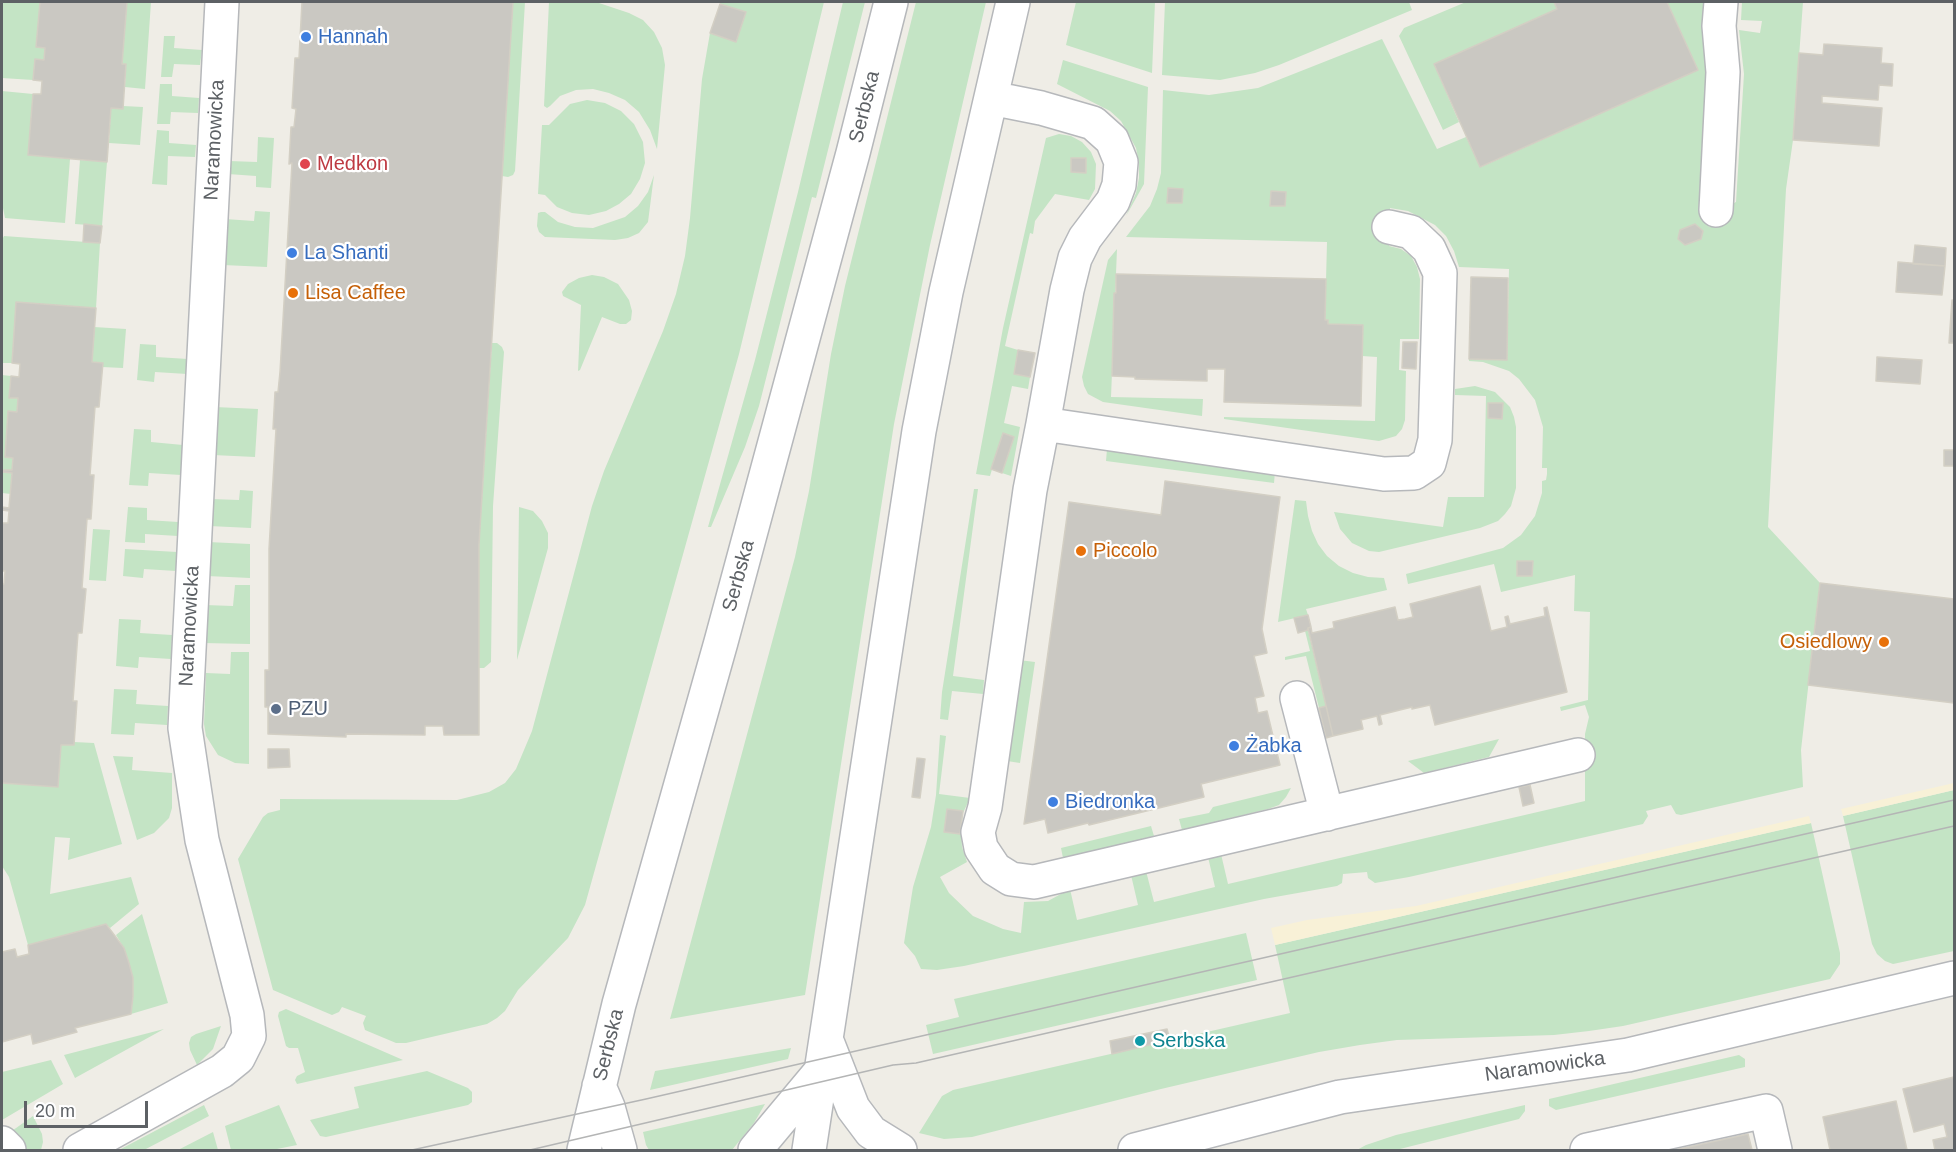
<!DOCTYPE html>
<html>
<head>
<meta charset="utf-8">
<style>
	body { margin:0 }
	#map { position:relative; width:1956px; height:1152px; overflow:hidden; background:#efede6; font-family:Helvetica,sans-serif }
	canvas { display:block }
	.frame { position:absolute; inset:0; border:3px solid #5d6165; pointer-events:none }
	.scale { position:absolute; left:24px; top:1101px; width:124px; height:27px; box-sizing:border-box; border:3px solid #5d6165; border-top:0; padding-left:8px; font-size:18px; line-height:21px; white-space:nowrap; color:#5d6165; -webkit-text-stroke:4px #fff; paint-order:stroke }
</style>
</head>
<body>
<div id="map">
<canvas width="1956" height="1152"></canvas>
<div class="frame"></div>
<div class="scale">20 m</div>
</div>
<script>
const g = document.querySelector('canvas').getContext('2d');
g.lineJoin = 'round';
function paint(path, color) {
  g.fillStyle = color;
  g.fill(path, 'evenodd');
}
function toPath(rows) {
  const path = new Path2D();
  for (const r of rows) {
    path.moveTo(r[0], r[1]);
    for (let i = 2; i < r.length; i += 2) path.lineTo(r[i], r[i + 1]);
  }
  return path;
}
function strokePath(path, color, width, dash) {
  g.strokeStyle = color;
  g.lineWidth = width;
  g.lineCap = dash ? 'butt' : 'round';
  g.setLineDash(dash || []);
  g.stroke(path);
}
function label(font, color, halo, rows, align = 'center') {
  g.font = font + ' Helvetica,sans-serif';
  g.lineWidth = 4.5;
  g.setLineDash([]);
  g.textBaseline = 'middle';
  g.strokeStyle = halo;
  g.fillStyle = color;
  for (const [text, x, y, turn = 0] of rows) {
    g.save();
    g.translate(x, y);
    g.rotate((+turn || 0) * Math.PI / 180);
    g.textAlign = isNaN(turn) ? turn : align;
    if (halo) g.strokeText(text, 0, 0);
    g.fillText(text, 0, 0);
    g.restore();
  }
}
paint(toPath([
	[2,2,40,2,36,46,45,48,44,60,35,59,33,80,2,78],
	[127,2,151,2,145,89,125,87,126,65,122,64],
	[513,2,525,2,515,171,513,175,508,177,502,176],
	[549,2,596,2,629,13,643,20,654,32,662,48,665,65,657,149,650,130,639,112,625,100,609,93,593,89,576,90,560,96,550,106,547,108,544,106],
	[721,2,824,2,739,354,585,905,568,938,518,990,505,1011,497,1018,487,1024,406,1043,396,1043,365,1030,363,1023,366,1016,342,1007,339,1012,332,1015,273,990,238,859,263,817,268,813,280,810,280,799,457,800,489,792,505,783,516,769,532,731,592,506,604,471,663,331,676,294,685,256,690,218,702,79,710,33,736,41,746,12,720,4],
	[843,2,865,2,816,198,812,197,759,406,745,447,711,527,708,527,755,360,798,192],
	[916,2,986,2,930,245,894,424,805,995,670,1019,795,557,809,491,831,354,845,286],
	[1076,2,1155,2,1152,73,1066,45],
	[1165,2,1409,2,1412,10,1279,65,1255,73,1220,80,1162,75],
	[1466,2,1554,2,1557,9,1434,64,1459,122,1443,130,1399,36,1404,28],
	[1667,2,1706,2,1709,70,1703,216,1709,227,1726,220,1726,207,1736,202,1744,74,1739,30,1760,33,1762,21,1741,20,1742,2,1803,2,1793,140,1786,189,1768,527,1820,583,1801,750,1803,787,1681,815,1676,814,1671,805,1646,811,1648,816,1643,824,1409,877,1375,883,1368,878,1367,872,1343,874,1342,883,1337,886,1264,899,964,966,937,970,921,969,915,956,904,943,913,887,931,827,936,795,940,735,946,736,939,794,970,798,963,813,961,830,962,847,967,862,940,877,949,893,973,916,1003,929,1021,933,1024,902,1048,901,1070,889,1077,920,1138,905,1131,875,1146,871,1154,902,1215,887,1208,857,1221,854,1228,884,1585,801,1585,734,1589,717,1585,705,1561,711,1560,707,1588,700,1590,612,1574,611,1575,575,1501,592,1494,564,1408,584,1406,574,1503,548,1521,535,1535,516,1542,493,1542,481,1546,480,1547,474,1547,468,1542,468,1543,427,1535,400,1519,379,1509,371,1483,362,1469,361,1469,359,1507,360,1509,269,1459,267,1454,251,1446,236,1435,225,1408,211,1390,208,1389,246,1401,249,1411,256,1417,267,1420,279,1419,339,1400,339,1399,370,1406,371,1405,420,1402,429,1396,436,1379,441,1224,419,1224,417,1375,421,1377,357,1362,356,1363,325,1328,324,1325,320,1327,242,1126,237,1150,206,1157,189,1161,173,1163,90,1209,95,1258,88,1382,39,1437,149,1466,137,1481,167,1698,70],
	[164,36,175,36,174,48,202,50,200,65,174,64,172,77,161,77],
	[1063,60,1148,87,1144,184,1126,216,1136,193,1139,178,1139,163,1136,148,1121,121,1110,111,1057,84],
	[160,84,172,84,172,96,199,98,198,113,171,112,170,124,157,124],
	[2,91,33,94,28,155,70,159,65,223,5,218,2,203],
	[587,100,605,103,621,111,634,124,643,142,645,163,640,179,631,194,619,204,606,211,589,215,572,213,557,207,545,195,538,194,542,125,549,125,570,104],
	[123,106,143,107,140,145,109,143,111,108,122,109],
	[157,130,169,131,169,143,196,145,195,157,168,156,167,185,152,184],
	[1059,134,1071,136,1082,142,1091,152,1096,164,1095,189,1089,200,1055,194,1035,221,1033,234,1030,233,1005,346,1018,350,1014,374,1030,377,1028,389,1012,386,1004,423,1020,427,1011,476,1002,473,1014,437,1003,433,990,476,976,474,1003,328,1046,138],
	[258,137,274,138,271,188,256,187,256,176,228,174,229,161,257,162],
	[80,160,107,162,102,226,75,224],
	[654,175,648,222,639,233,628,238,615,240,545,237,539,232,537,226,538,213,541,212,545,212,558,222,575,227,593,228,625,217,638,206,648,192],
	[255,211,270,212,267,267,223,265,225,219,254,221],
	[4,236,100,243,96,308,17,302,12,363,2,363,2,240],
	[1117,249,1111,397,1203,399,1202,416,1103,402,1088,394,1084,386,1082,377,1108,260],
	[592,275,604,277,618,284,629,300,632,311,631,320,626,324,620,324,602,317,580,370,578,371,581,305,563,296,562,292,568,284,579,278],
	[94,327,126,329,123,368,102,367,92,362],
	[492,343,497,343,502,347,504,352,493,506,491,662,484,668,479,668,479,544],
	[140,344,156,345,156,357,188,359,187,374,155,372,154,382,137,380],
	[2,375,11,376,9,398,18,398,17,412,8,411,5,457,13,458,12,470,4,470,3,472,12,473,11,494,2,493],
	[1475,386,1495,392,1510,407,1514,417,1516,427,1516,488,1511,506,1505,514,1498,521,1480,528,1379,552,1369,551,1352,543,1340,529,1334,512,1443,527,1448,497,1484,497,1486,396,1455,395,1455,389],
	[215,407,258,409,255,457,213,455],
	[134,429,151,430,151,442,183,445,181,475,149,473,148,486,129,485],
	[1107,449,1275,472,1274,483,1106,461],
	[974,489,978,489,953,676,984,680,983,694,952,691,948,720,940,719,942,692],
	[240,490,253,491,251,528,209,526,211,499,239,500],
	[1295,500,1306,501,1308,516,1312,531,1318,544,1327,556,1339,566,1353,573,1368,577,1384,578,1387,590,1306,609,1308,615,1278,622],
	[128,507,147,508,147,520,178,522,178,536,145,534,145,543,125,542],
	[519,507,533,511,542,521,548,533,548,548,517,660],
	[93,529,110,530,106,581,89,580],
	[208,542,250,544,250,578,207,576],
	[125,549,177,552,176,571,144,569,143,578,123,576],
	[235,585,250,585,250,644,203,643,205,605,233,606],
	[119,619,141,620,140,633,172,635,171,659,139,657,138,668,116,666],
	[1308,630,1326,706,1319,708,1306,656,1285,660,1285,657,1310,651,1305,631],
	[231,652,249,652,249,764,235,763,218,755,206,736,204,724,206,673,230,674],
	[1019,660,1035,662,1020,763,1007,761],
	[114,689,137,690,136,704,168,706,167,725,135,723,134,735,111,734],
	[1499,739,1489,757,1424,773,1408,761],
	[74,742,94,743,122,844,68,860,70,838,55,837,50,894,131,877,139,904,110,928,106,924,28,945,9,877,2,866,2,783,58,787,61,745,73,745],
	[113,756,133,757,132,770,172,773,172,808,169,818,154,833,137,840],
	[1291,788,1286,797,1279,805,1268,809,1182,830,1179,819,1209,813,1213,807],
	[1954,790,1954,951,1893,964,1885,961,1877,954,1872,944,1843,816],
	[1811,823,1840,953,1840,964,1830,979,1623,1026,1589,1031,1554,1035,1397,1040,1360,1045,1319,1052,1161,1089,972,1137,944,1139,919,1133,942,1096,953,1090,1290,1013,1275,945],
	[1151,826,1154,836,1063,858,1061,848],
	[142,914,168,1003,131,1014,133,996,133,978,124,948,116,935],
	[1246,933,1257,980,933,1054,926,1025,959,1017,954,999],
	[286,1009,403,1060,297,1084,295,1080,297,1076,305,1072,298,1048,289,1048,286,1046,278,1016,279,1012],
	[221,1026,213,1049,197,1065,190,1050,189,1043,191,1037,196,1034],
	[164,1029,75,1078,64,1055],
	[791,1048,788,1059,650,1090,655,1071],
	[1739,1055,1745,1059,1745,1067,1556,1110,1549,1106,1549,1099],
	[51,1060,63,1084,2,1120,2,1072],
	[427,1071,468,1088,472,1092,472,1102,468,1105,326,1137,320,1136,310,1120,359,1108,354,1087],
	[765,1104,754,1123,732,1150,649,1150,646,1145,643,1132],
	[204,1105,209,1116,144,1150,119,1150],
	[279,1105,297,1145,272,1150,231,1150,225,1126],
	[1525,1105,1525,1111,1519,1119,1396,1150,1357,1150,1366,1145,1396,1135],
	[33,1116,42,1134,43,1142,41,1150,2,1150,2,1138],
	[213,1132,218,1150,178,1150]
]), '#c4e4c5');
paint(toPath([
	[1954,783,1954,790,1843,816,1841,809],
	[1809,816,1811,823,1275,945,1271,928,1307,920,1416,906]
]), '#f8f1d7');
const building = toPath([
	[40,2,127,2,122,64,126,64,123,109,111,108,107,162,28,155,33,94,41,94,42,81,33,80,35,59,44,60,45,48,36,47,40,2],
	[302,2,513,2,479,544,479,735,444,735,443,726,425,726,425,735,346,734,346,737,268,734,268,707,265,707,265,670,269,670,269,549,276,429,273,429,275,392,278,392,280,372,292,163,289,164,291,127,294,127,296,109,292,108,295,58,299,58,302,2],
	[1554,2,1667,2,1698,70,1480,167,1434,64,1557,9,1554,2],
	[720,4,746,12,736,42,710,33,720,4],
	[1824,44,1882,48,1881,63,1893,64,1892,86,1879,85,1878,100,1822,96,1822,103,1882,108,1879,146,1793,140,1799,53,1823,55,1824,44],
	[1071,158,1086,158,1086,173,1071,172,1071,158],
	[1168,188,1183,189,1182,203,1167,203,1168,188],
	[1271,191,1286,192,1285,206,1270,206,1271,191],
	[84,224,102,226,100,243,83,242,84,224],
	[1695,224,1703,231,1701,239,1685,245,1678,239,1680,230,1695,224],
	[1915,245,1946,248,1945,266,1913,264,1915,245],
	[1898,262,1945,266,1942,295,1896,292,1898,262],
	[1116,274,1326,279,1325,320,1328,320,1328,324,1363,325,1361,406,1224,402,1225,369,1207,369,1207,381,1135,379,1135,377,1112,376,1114,293,1116,293,1116,274],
	[1471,277,1508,278,1507,360,1469,359,1471,277],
	[1952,300,1954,301,1954,343,1949,343,1952,300],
	[16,302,96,308,92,362,103,363,99,407,95,407,90,475,94,475,91,519,87,519,82,588,86,589,82,633,78,633,73,701,77,701,74,745,61,745,58,787,2,783,2,584,4,584,5,571,2,571,2,523,8,523,9,511,2,510,2,507,9,508,12,473,3,472,4,470,12,470,13,458,5,457,8,411,17,412,18,398,9,398,11,376,19,377,20,364,12,363,16,302],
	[1403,342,1417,342,1416,369,1402,368,1403,342],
	[1018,350,1035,353,1030,377,1014,374,1018,350],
	[1877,357,1922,360,1920,384,1876,381,1877,357],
	[1488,403,1503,403,1502,419,1488,418,1488,403],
	[1003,433,1014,437,1002,473,991,469,1003,433],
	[1944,450,1954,450,1954,466,1944,466,1944,450],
	[1165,481,1280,497,1262,629,1267,653,1254,656,1264,696,1255,698,1258,713,1267,711,1280,765,1201,784,1204,797,1089,825,1088,823,1048,833,1045,819,1024,824,1069,502,1161,515,1165,481],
	[1517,561,1533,561,1532,576,1517,576,1517,561],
	[1820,583,1954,599,1954,703,1808,685,1820,583],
	[1480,586,1491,631,1507,627,1505,617,1508,616,1510,624,1545,616,1544,608,1547,607,1567,692,1435,725,1430,705,1412,709,1412,707,1380,715,1382,724,1379,725,1377,716,1361,720,1363,729,1333,736,1308,628,1311,627,1312,633,1334,628,1333,622,1395,607,1398,620,1405,619,1413,617,1410,604,1480,586],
	[1308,615,1311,627,1308,628,1308,630,1298,633,1294,618,1308,615],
	[1326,706,1333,736,1326,738,1319,708,1326,706],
	[268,749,289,749,290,767,268,768,268,749],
	[917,758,925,759,920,798,912,797,917,758],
	[1530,785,1534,803,1523,806,1519,787,1530,785],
	[947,809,963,811,960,834,944,832,947,809],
	[106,924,124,948,129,963,133,978,133,996,131,1014,75,1028,77,1032,33,1044,31,1034,2,1042,2,952,15,949,17,957,29,954,28,945,106,924],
	[1167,1029,1170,1040,1112,1054,1110,1041,1167,1029],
	[1954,1077,1954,1150,1935,1150,1933,1140,1947,1137,1944,1124,1914,1132,1903,1089,1954,1077],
	[1896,1101,1907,1150,1830,1150,1823,1117,1896,1101],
	[1748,1134,1752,1150,1675,1150,1748,1134]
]);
paint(building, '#cac8c2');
strokePath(building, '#d3cfc4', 1.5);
const minor = toPath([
	[991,98,1041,108,1093,123,1112,140,1121,162,1119,185,1113,201,1085,238,1075,258,1067,290,1043,424,1384,474,1414,473,1429,463,1435,440,1440,273,1429,249,1411,232,1389,227],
	[1716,210,1723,72,1719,26,1721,2],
	[1043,424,1030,490,985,807,978,832,981,848,995,869,1011,879,1034,882,1578,755],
	[1297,698,1327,814],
	[828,1044,853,1108,871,1132,900,1150],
	[599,1086,608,1107,620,1150],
	[2,1143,9,1150],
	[80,1150,222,1071,238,1058,249,1036,247,1015,202,840,185,728,222,2],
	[584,1150,619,1004,721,642,853,153,891,2],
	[755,1150,821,1071],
	[809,1150,919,431,946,292,1013,2],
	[1135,1150,1340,1097,1628,1055,1954,978],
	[1587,1150,1766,1111,1775,1150]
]);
strokePath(minor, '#b6b8bb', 36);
strokePath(minor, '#fff', 33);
strokePath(toPath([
	[412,1150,646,1099,1954,800],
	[530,1150,893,1065,916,1063,1954,826]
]), '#b4b5b5', 1.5);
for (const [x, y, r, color] of [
	[306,37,6,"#3f7fe0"],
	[305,164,6,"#e0444e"],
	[292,253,6,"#3f7fe0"],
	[293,293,6,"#e8710a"],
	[1081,551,6,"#e8710a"],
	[1884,642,6,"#e8710a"],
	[276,709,6,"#5c6f8a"],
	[1234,746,6,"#3f7fe0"],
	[1053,802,6,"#3f7fe0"],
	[1140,1041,6,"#0f9aa8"]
]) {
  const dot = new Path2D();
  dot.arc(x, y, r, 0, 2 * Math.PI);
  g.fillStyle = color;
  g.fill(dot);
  strokePath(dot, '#fff', 2);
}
label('20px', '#366cbe', '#fff', [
	["Hannah",318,37],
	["La Shanti",304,253],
	["Żabka",1246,746],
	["Biedronka",1065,802]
], 'left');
label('20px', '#5d6165', '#fff', [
	["Serbska",865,107,-76],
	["Naramowicka",215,140,-87],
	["Serbska",739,576,-75],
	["Naramowicka",190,626,-87],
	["Serbska",609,1045,-76],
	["Naramowicka",1545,1067,-8]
]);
label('20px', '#be3a42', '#fff', [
	["Medkon",317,164]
], 'left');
label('20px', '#c56008', '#fff', [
	["Lisa Caffee",305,293],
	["Piccolo",1093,551],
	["Osiedlowy",1872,642,"right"]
], 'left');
label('20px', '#4e5e75', '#fff', [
	["PZU",288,709]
], 'left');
label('20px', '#0d838f', '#fff', [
	["Serbska",1152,1041]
], 'left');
</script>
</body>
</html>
